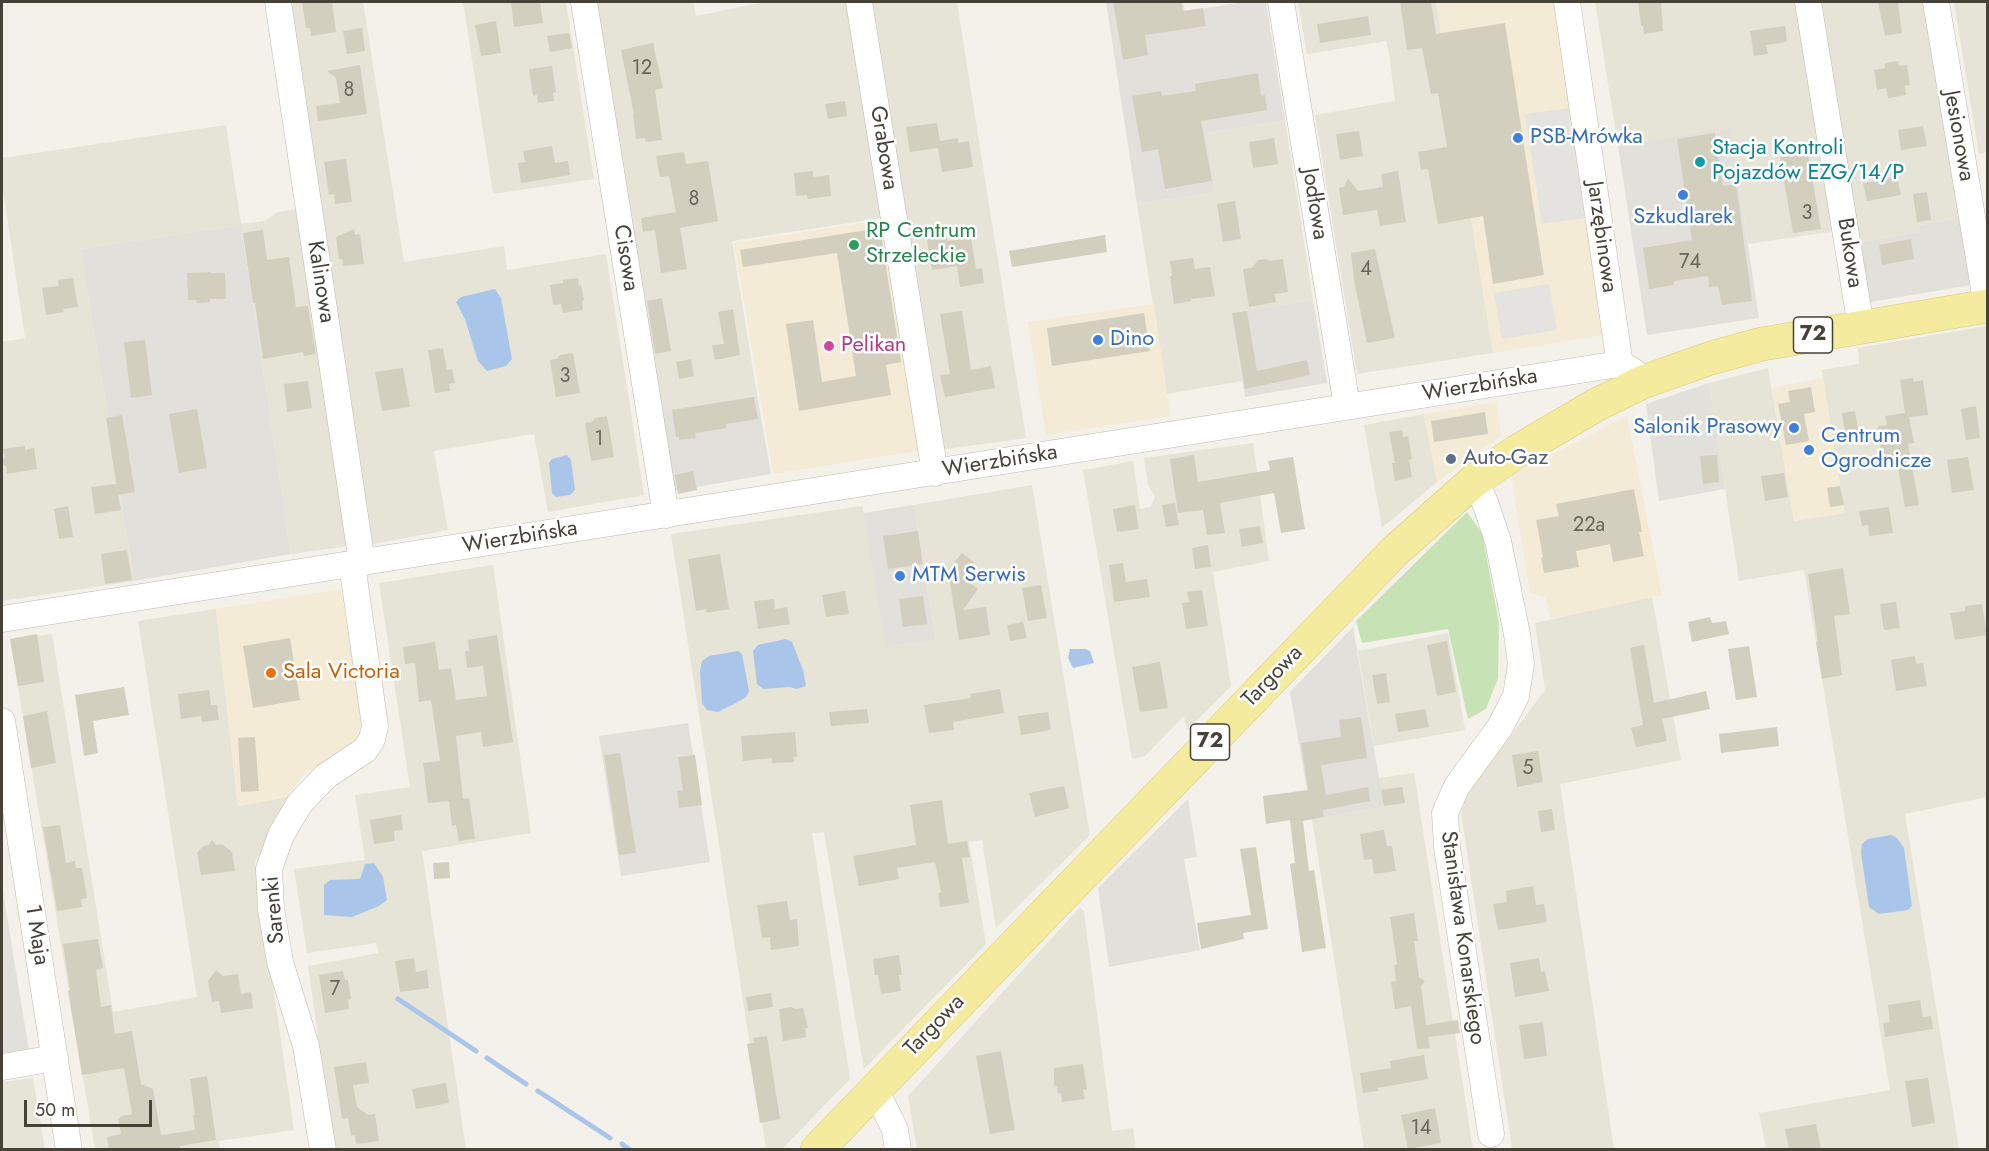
<!DOCTYPE html>
<html>
<head>
<meta charset="utf-8">
<style>
	body { margin:0 }
	#map { position:relative; width:1989px; height:1151px; overflow:hidden; background:#f3f1e9; font-family:Jost,sans-serif }
	canvas { display:block }
	.frame { position:absolute; inset:0; border:3px solid #464238; pointer-events:none }
	.scale { position:absolute; left:24px; top:1100px; width:128px; height:27px; box-sizing:border-box; border:3px solid #464238; border-top:0; padding-left:8px; font-size:18px; line-height:21px; white-space:nowrap; color:#464238; -webkit-text-stroke:4px #fff; paint-order:stroke }
</style>
</head>
<body>
<div id="map">
<canvas width="1989" height="1151"></canvas>
<div class="frame"></div>
<div class="scale">50 m</div>
</div>
<script>
const g = document.querySelector('canvas').getContext('2d');
g.lineJoin = 'round';
function paint(path, color) {
  g.fillStyle = color;
  g.fill(path, 'evenodd');
}
function toPath(rows) {
  const path = new Path2D();
  for (const r of rows) {
    path.moveTo(r[0], r[1]);
    for (let i = 2; i < r.length; i += 2) path.lineTo(r[i], r[i + 1]);
  }
  return path;
}
function strokePath(path, color, width, dash) {
  g.strokeStyle = color;
  g.lineWidth = width;
  g.lineCap = dash ? 'butt' : 'round';
  g.setLineDash(dash || []);
  g.stroke(path);
}
function label(font, color, halo, rows, align = 'center') {
  g.font = font + ' Jost,sans-serif';
  g.lineWidth = 5;
  g.setLineDash([]);
  g.textBaseline = 'middle';
  g.strokeStyle = halo;
  g.fillStyle = color;
  for (const [text, x, y, turn = 0] of rows) {
    g.save();
    g.translate(x, y);
    g.rotate((+turn || 0) * Math.PI / 180);
    g.textAlign = isNaN(turn) ? turn : align;
    if (halo) g.strokeText(text, 0, 0);
    g.fillText(text, 0, 0);
    g.restore();
  }
}
paint(toPath([
	[288,2,363,2,404,262,504,246,507,270,606,254,644,495,548,512,534,434,434,451,448,530,368,545],
	[463,2,566,2,594,179,493,194],
	[597,2,693,2,696,16,765,2,852,2,888,217,732,241,757,395,660,411],
	[868,2,957,2,1026,438,939,450],
	[1298,2,1436,2,1493,353,1357,374,1315,115,1395,101,1389,53,1386,41,1307,54],
	[1595,2,1800,2,1836,231,1748,244,1730,129,1618,146],
	[1816,2,1924,2,1959,218,1919,225,1920,232,1855,243],
	[1954,2,1987,2,1987,152,1979,154],
	[1285,120,1313,300,1231,313,1242,381,1167,394,1137,204,1215,192,1206,133],
	[226,125,241,224,265,221,277,212,297,209,349,546,291,554,241,225,81,249,134,581,2,601,2,342,25,338,2,183,2,158],
	[1987,326,1987,797,1905,814,1959,1149,1766,1149,1759,1113,1890,1090,1804,570,1739,581,1709,383,1768,368,1794,521,1844,513,1822,370,1859,364,1858,348],
	[1424,414,1437,482,1382,528,1364,425],
	[1253,443,1269,561,1213,572,1231,686,1187,730,1184,716,1145,756,1132,759,1083,470,1133,461,1140,509,1151,507,1155,496,1148,485,1144,458],
	[1032,485,1090,835,996,928,982,840,969,842,986,944,864,1069,824,832,812,833,850,1079,782,1149,766,1149,671,534,862,506,887,647,936,638,913,505],
	[493,565,531,833,422,851,466,1149,334,1149,308,966,379,953,376,943,307,953,294,869,365,860,355,795,410,787,379,583],
	[1652,597,1681,760,1560,784,1614,1149,1512,1149,1461,813,1467,794,1545,690,1535,623],
	[216,609,238,806,288,797,292,801,255,862,294,1130,219,1141,220,1149,95,1149,10,639,52,634,113,1012,197,997,138,621],
	[1448,633,1465,730,1374,746,1358,651],
	[1414,773,1473,1149,1364,1149,1312,819,1384,807,1379,778],
	[1080,907,1084,912,1112,1131,1133,1128,1136,1149,917,1149,908,1096],
	[33,1078,45,1149,2,1149,2,1082]
]), '#e6e4d7');
paint(toPath([
	[1436,2,1557,2,1608,334,1493,353],
	[888,219,923,450,773,474,734,243],
	[1154,304,1170,416,1046,435,1028,322],
	[1823,378,1845,513,1794,521,1772,388],
	[1496,402,1501,436,1437,482,1424,414],
	[1627,416,1662,595,1551,619,1545,597,1530,593,1511,475],
	[341,589,363,728,356,744,314,773,307,769,288,797,238,806,216,609]
]), '#f3ebd6');
paint(toPath([
	[1106,2,1183,2,1185,11,1245,2,1266,2,1285,120,1206,133,1215,192,1137,204],
	[1730,128,1759,318,1647,335,1618,146],
	[1959,218,1971,285,1865,303,1855,243,1920,232,1919,225],
	[241,225,291,554,134,581,81,249],
	[1313,300,1327,383,1245,397,1231,313],
	[1709,383,1725,489,1659,501,1646,404],
	[757,395,771,474,674,491,660,411],
	[913,505,936,639,886,647,863,513],
	[1353,627,1384,807,1312,819,1290,692],
	[688,723,710,862,621,876,599,736],
	[1188,799,1197,857,1184,859,1200,950,1109,967,1098,888],
	[2,886,29,1051,2,1055]
]), '#e2e0da');
paint(toPath([
	[1467,512,1482,533,1499,623,1498,678,1486,709,1468,719,1448,629,1362,643,1356,621]
]), '#c7e3b5');
paint(toPath([
	[1568,108,1585,218,1542,224,1525,114],
	[1549,284,1557,330,1502,339,1494,293]
]), '#e4e3e0');
paint(toPath([
	[495,289,501,298,512,359,506,366,487,371,478,361,465,319,456,302,461,297],
	[567,455,571,460,575,490,570,495,556,497,552,493,549,463,552,459],
	[786,639,792,642,803,670,806,686,797,689,789,687,763,689,757,684,753,651,758,645],
	[1070,649,1086,649,1090,651,1094,663,1073,668,1068,658],
	[738,651,742,654,749,691,746,697,736,703,718,712,707,710,702,703,700,671,702,661,709,656],
	[1891,835,1897,838,1904,848,1912,906,1908,910,1879,914,1869,907,1861,853,1862,844,1868,839],
	[374,863,383,877,387,900,379,906,352,917,324,915,324,885,330,880,360,879,365,864]
]), '#aac5ea');
strokePath(toPath([
	[398,999,476,1051],
	[487,1058,526,1084],
	[538,1091,610,1138],
	[622,1144,630,1150]
]), '#aac5ea', 5);
paint(toPath([
	[302,2,332,2,336,32,311,36,310,28,306,28],
	[511,2,540,2,543,23,514,27],
	[1113,2,1181,2,1183,11,1203,8,1206,26,1145,35,1148,55,1123,60],
	[1400,2,1431,2,1436,34,1505,23,1544,275,1493,284,1483,216,1438,224,1428,169,1421,170,1418,152,1447,147,1438,93,1431,94,1422,48,1407,50],
	[1638,2,1661,2,1663,31,1644,34,1643,26,1641,26],
	[1878,2,1898,2,1902,33,1885,36],
	[1368,16,1371,35,1320,43,1317,24],
	[496,21,501,53,481,56,475,25],
	[1785,26,1787,42,1766,45,1768,54,1754,56,1750,31],
	[362,28,365,51,347,54,343,31],
	[569,33,572,48,550,52,547,36],
	[653,43,663,88,655,90,662,140,646,142,645,138,636,139,633,114,634,114,621,50],
	[1898,61,1899,66,1907,65,1910,85,1905,86,1906,95,1888,98,1886,88,1877,90,1874,70,1885,68,1885,63],
	[360,65,367,114,318,121,316,106,340,103,336,78,327,71],
	[552,66,556,92,553,93,554,101,538,103,537,95,533,96,529,69],
	[1258,73,1261,96,1265,95,1267,110,1201,121,1212,181,1165,189,1158,149,1142,152,1132,96,1161,91,1162,96,1196,91,1195,84],
	[845,101,847,116,828,119,825,104],
	[937,123,940,141,958,138,958,143,969,141,973,167,942,172,938,148,910,152,906,127],
	[1923,126,1927,146,1901,150,1898,130],
	[1359,131,1363,156,1340,160,1336,134],
	[1715,133,1723,186,1736,184,1752,301,1722,305,1718,286,1709,287,1708,276,1674,281,1674,285,1649,289,1643,248,1692,240,1677,139],
	[1274,138,1278,164,1253,168,1249,142],
	[552,146,555,163,568,161,570,175,521,183,518,163,525,162,523,151],
	[684,152,686,164,708,161,718,221,680,228,687,269,661,273,655,230,643,232,641,218,676,212,669,176,660,177,656,156],
	[1800,154,1801,156,1808,154,1821,229,1793,233,1780,157],
	[346,159,352,202,335,204,334,194,329,195,324,162],
	[813,171,813,177,829,175,831,196,808,199,807,195,796,196,794,173],
	[1398,171,1406,222,1380,226,1377,210,1343,215,1339,188,1344,187,1348,178,1358,191,1383,187,1381,174],
	[1897,177,1901,195,1867,201,1863,183],
	[1927,192,1931,220,1917,222,1913,194],
	[1235,201,1241,239,1223,242,1217,204],
	[880,228,901,362,886,365,891,395,799,411,786,324,813,320,822,382,856,376,837,253,743,267,740,250],
	[354,229,355,235,360,234,364,264,343,266,342,259,339,259,336,237],
	[263,230,267,260,289,257,296,307,308,306,316,354,304,356,303,352,263,359,255,303,253,303,243,233],
	[945,230,947,241,971,238,976,269,982,268,984,283,960,287,957,266,932,270,926,233],
	[1105,235,1107,252,1012,267,1009,251],
	[1911,239,1914,259,1882,265,1879,245],
	[1375,249,1395,338,1367,343,1354,280,1351,253],
	[1193,258,1195,269,1210,267,1215,296,1191,299,1191,301,1174,304,1170,276,1172,276,1170,261],
	[1266,259,1270,261,1283,259,1288,292,1275,294,1276,302,1249,307,1243,269,1252,268,1258,260],
	[211,272,211,273,225,273,226,299,210,299,210,302,197,303,196,300,188,300,187,273],
	[73,278,78,307,63,309,64,312,46,315,42,288,59,286,58,280],
	[578,278,579,286,581,285,584,300,582,301,583,310,563,313,561,304,553,305,550,285,563,283,563,280],
	[662,298,671,351,655,354,647,301],
	[733,309,740,355,715,360,712,345,724,344,718,312],
	[962,311,971,370,991,366,995,388,945,397,940,375,950,374,940,314],
	[1247,311,1257,371,1307,360,1310,375,1245,389,1232,313],
	[1144,313,1150,351,1052,366,1047,328],
	[145,340,152,395,131,398,124,342],
	[443,348,447,370,452,369,455,383,449,384,450,391,435,393,428,350],
	[573,353,580,393,556,397,550,360,557,359,560,355],
	[691,359,694,376,679,379,676,362],
	[403,368,410,407,382,411,375,372],
	[1913,378,1914,382,1923,380,1928,415,1909,417,1914,443,1908,444,1919,505,1905,507,1897,463,1887,465,1884,453,1881,453,1878,426,1887,425,1885,416,1905,413,1900,380],
	[308,381,312,408,287,412,284,384],
	[1811,387,1815,412,1804,414,1809,441,1786,445,1778,404,1790,402,1788,391],
	[754,397,758,419,726,424,726,428,695,433,696,438,679,440,679,437,676,437,672,410],
	[1976,406,1980,438,1966,440,1961,409],
	[197,409,207,468,179,473,169,414],
	[1855,411,1859,436,1846,438,1842,413],
	[1485,412,1488,434,1434,442,1431,421],
	[122,415,135,492,118,495,106,418],
	[607,416,614,457,591,461,585,423,592,422,595,418],
	[1402,430,1403,437,1408,436,1412,459,1409,460,1412,477,1395,481,1392,463,1395,463,1389,432],
	[25,446,25,450,34,448,37,469,7,474,6,466,2,463,5,457,3,449],
	[1194,455,1198,482,1270,470,1268,461,1293,457,1305,529,1281,533,1274,493,1220,503,1225,533,1207,535,1203,510,1178,513,1170,459],
	[1717,455,1719,482,1703,484,1700,456],
	[1968,457,1974,490,1952,493,1947,460],
	[693,471,697,490,678,494,675,475],
	[1784,473,1788,497,1765,501,1761,476],
	[116,484,121,510,95,514,91,487],
	[1840,486,1844,505,1830,507,1827,488],
	[1634,489,1642,532,1639,532,1644,556,1613,562,1610,544,1576,551,1579,567,1544,573,1541,558,1543,557,1536,520,1559,516,1556,504],
	[1175,503,1179,525,1166,527,1162,505],
	[1135,505,1139,529,1117,532,1113,509],
	[68,506,73,537,59,539,54,509],
	[1889,507,1893,533,1869,536,1868,525,1862,526,1859,511],
	[1260,526,1263,543,1242,547,1239,529],
	[918,531,923,564,888,569,883,536],
	[1208,545,1211,567,1195,569,1192,548],
	[127,550,132,580,105,584,101,554],
	[962,553,974,562,968,570,975,575,970,583,978,589,963,610,986,607,990,635,959,640,948,570],
	[720,554,729,609,707,613,706,609,696,611,688,559],
	[1123,563,1126,582,1147,579,1150,597,1114,602,1109,565],
	[1843,568,1850,614,1834,616,1842,675,1822,679,1816,642,1818,642,1808,574],
	[1041,585,1047,618,1028,621,1022,588],
	[1202,590,1208,626,1186,629,1182,603,1189,602,1187,592],
	[845,591,849,614,826,617,822,595],
	[923,596,927,624,903,627,899,599],
	[774,599,775,609,787,607,790,624,758,629,754,601],
	[1896,602,1900,628,1884,630,1880,604],
	[1982,604,1987,635,1955,640,1950,613,1965,611,1965,606],
	[1710,617,1712,623,1726,621,1729,634,1692,642,1688,622],
	[1023,622,1027,638,1010,641,1007,625],
	[37,634,44,682,18,686,10,639],
	[497,635,513,742,483,747,481,732,456,736,463,799,469,798,475,839,459,841,456,825,452,826,449,801,428,803,423,763,440,761,431,700,419,702,415,663,405,664,403,647,435,642,439,670,451,668,456,700,487,696,483,666,467,668,465,651,469,651,468,640],
	[290,638,300,700,253,708,243,646],
	[1447,641,1456,692,1437,696,1427,645],
	[1644,645,1654,703,1706,691,1710,709,1662,719,1667,741,1636,747,1631,728,1643,725,1630,648],
	[1749,646,1757,697,1736,700,1728,649],
	[1915,656,1916,664,1923,663,1927,686,1896,691,1891,660],
	[1160,662,1168,708,1140,712,1132,667],
	[1386,673,1390,702,1377,704,1372,675],
	[124,687,129,715,93,721,98,753,84,756,75,695],
	[1000,689,1004,713,953,722,954,730,929,733,924,705,971,698,970,694],
	[209,690,211,705,217,705,219,720,202,722,201,716,181,719,178,694],
	[867,709,869,723,831,726,829,712],
	[1425,709,1429,727,1398,732,1395,714],
	[47,711,56,763,31,768,23,716],
	[1048,712,1051,730,1021,735,1018,716],
	[1361,717,1367,758,1321,765,1326,795,1368,787,1370,801,1323,810,1324,817,1303,821,1309,871,1314,870,1326,948,1302,952,1290,864,1295,863,1290,820,1266,824,1263,796,1308,790,1301,743,1341,737,1339,720],
	[1777,727,1779,746,1721,753,1719,734],
	[795,732,797,756,793,757,794,762,772,763,772,758,743,761,741,736],
	[255,737,259,791,241,792,238,738],
	[1538,751,1543,782,1517,787,1512,755],
	[620,753,636,853,619,855,604,755],
	[695,755,702,805,679,808,677,791,683,790,678,757],
	[1064,786,1069,808,1035,817,1029,793],
	[1402,787,1405,803,1384,806,1381,790],
	[942,800,948,844,967,841,970,857,962,858,969,903,940,907,938,893,941,892,935,862,897,868,899,879,859,886,853,856,916,845,910,805],
	[1552,809,1555,830,1541,832,1538,811],
	[401,815,403,830,394,831,395,841,374,844,370,820],
	[60,825,66,863,75,861,76,868,82,868,87,898,81,899,82,907,57,911,43,827],
	[1384,830,1387,846,1392,846,1396,871,1374,874,1372,859,1364,860,1360,834],
	[212,840,216,845,222,844,232,852,235,871,201,875,197,853,203,846,209,845],
	[1256,847,1268,929,1243,933,1244,939,1201,949,1197,923,1251,915,1240,849],
	[449,862,450,878,434,879,433,863],
	[1533,886,1536,905,1544,904,1547,922,1498,930,1493,904,1507,902,1506,891],
	[787,901,790,920,797,919,799,946,771,950,770,937,762,938,757,905],
	[1414,913,1418,941,1414,941,1419,977,1425,981,1421,986,1426,1025,1458,1020,1460,1033,1428,1037,1430,1048,1417,1049,1411,1006,1395,1009,1391,982,1396,981,1394,965,1397,964,1390,917],
	[98,939,103,968,96,970,101,1007,111,1005,115,1034,132,1031,141,1084,153,1089,161,1135,195,1130,193,1115,195,1115,190,1079,207,1076,216,1140,180,1146,180,1149,109,1149,107,1137,121,1134,118,1119,122,1116,132,1114,124,1068,82,1075,68,991,70,990,63,944],
	[899,955,902,975,899,975,901,991,881,994,878,975,875,975,873,959],
	[414,958,416,972,427,970,429,988,400,992,395,961],
	[1539,958,1541,972,1545,971,1549,991,1515,997,1510,963],
	[216,970,223,976,238,974,241,994,251,992,253,1008,221,1013,219,1001,212,1002,208,981],
	[343,971,345,980,348,980,351,999,348,1000,349,1009,325,1013,319,975],
	[771,993,773,1007,748,1011,746,997],
	[1920,1000,1923,1017,1931,1016,1933,1029,1885,1037,1883,1023,1890,1022,1888,1005],
	[791,1007,796,1009,803,1008,808,1028,805,1028,806,1037,783,1041,779,1009],
	[1543,1022,1547,1056,1524,1059,1519,1025],
	[767,1036,780,1119,760,1123,747,1044,754,1043,753,1038],
	[1001,1051,1015,1130,990,1134,976,1056],
	[1424,1055,1428,1079,1378,1088,1378,1091,1363,1093,1360,1073,1391,1068,1390,1061],
	[366,1062,369,1083,353,1085,357,1107,368,1115,375,1114,379,1141,356,1144,355,1135,351,1136,348,1118,342,1119,334,1067],
	[1083,1064,1087,1089,1083,1090,1085,1099,1062,1102,1061,1093,1058,1094,1057,1087,1054,1085,1054,1068],
	[1928,1078,1935,1123,1912,1127,1905,1081],
	[446,1083,449,1103,416,1109,412,1089],
	[1435,1108,1441,1143,1408,1149,1401,1115],
	[1816,1124,1821,1149,1789,1149,1785,1129]
]), '#d3cfbf');
const minor = toPath([
	[278,2,362,563],
	[584,2,666,515],
	[859,2,935,473],
	[1281,2,1347,406],
	[1567,2,1620,365],
	[1808,2,1861,327],
	[1936,2,1987,306],
	[1475,480,1486,505,1498,541,1517,634,1521,664,1516,696,1500,727,1457,786,1445,813,1447,847,1491,1134],
	[2,619,1612,365,1626,367,1637,374,1643,382],
	[2,721,69,1150],
	[2,1067,55,1058],
	[873,1091,879,1098,890,1119,895,1130,898,1150],
	[323,1150,306,1046,280,962,271,909,269,869,281,835,300,803,326,776,365,750,372,739,375,726,352,564]
]);
const major = toPath([
	[817,1150,1395,551,1475,480,1516,452,1596,405,1643,382,1711,358,1762,344,1988,306]
]);
strokePath(minor, '#bdbaac', 27);
strokePath(major, '#d9cb70', 34);
strokePath(minor, '#fff', 26);
strokePath(major, '#f5eb9f', 33);
for (const [x, y, r, color] of [
	[1518,138,6,"#3f7fe0"],
	[1700,162,6,"#0f9aa8"],
	[1683,195,6,"#3f7fe0"],
	[854,245,6,"#2e9e5b"],
	[1098,340,6,"#3f7fe0"],
	[829,346,6,"#d1479c"],
	[1794,428,6,"#3f7fe0"],
	[1809,450,6,"#3f7fe0"],
	[1451,459,6,"#5c6f8a"],
	[900,576,6,"#3f7fe0"],
	[271,673,6,"#e8710a"]
]) {
  const dot = new Path2D();
  dot.arc(x, y, r, 0, 2 * Math.PI);
  g.fillStyle = color;
  g.fill(dot);
  strokePath(dot, '#fff', 2);
}
label('20px', '#69655a', null, [
	["12",642,69],
	["8",349,91],
	["8",694,200],
	["3",1807,214],
	["74",1690,263],
	["4",1366,270],
	["3",565,377],
	["1",599,440],
	["22a",1589,526],
	["5",1528,769],
	["7",335,990],
	["14",1421,1129]
]);
for (const [x, y, w] of [
	[1813,335,39],
	[1210,742,39]
]) {
  const box = new Path2D();
  box.roundRect(x - w / 2, y - 18, w, 36, 4.5);
  g.fillStyle = '#fff';
  g.fill(box);
  strokePath(box, '#464238', 1.5);
}
label('bold 21px', '#464238', null, [
	["72",1813,335],
	["72",1210,742]
]);
label('22px', '#464238', '#fff', [
	["Jesionowa",1958,136,80],
	["Grabowa",883,148,81],
	["Jodłowa",1314,204,81],
	["Jarzębinowa",1601,237,82],
	["Bukowa",1849,253,81],
	["Cisowa",625,258,81],
	["Kalinowa",320,282,81],
	["Wierzbińska",1480,386,-9],
	["Wierzbińska",1000,462,-9],
	["Wierzbińska",520,538,-9],
	["Targowa",1273,677,-46],
	["Sarenki",275,910,-95],
	["1 Maja",36,935,81],
	["Stanisława Konarskiego",1462,938,82],
	["Targowa",935,1026,-46]
]);
label('22px', '#366cbe', '#fff', [
	["PSB-Mrówka",1530,138],
	["Szkudlarek",1683,218,"center"],
	["Dino",1110,340],
	["Salonik Prasowy",1782,428,"right"],
	["Centrum",1821,437],
	["Ogrodnicze",1821,462],
	["MTM Serwis",912,576]
], 'left');
label('22px', '#0d838f', '#fff', [
	["Stacja Kontroli",1712,149],
	["Pojazdów EZG/14/P",1712,174]
], 'left');
label('22px', '#27864d', '#fff', [
	["RP Centrum",866,232],
	["Strzeleckie",866,257]
], 'left');
label('22px', '#b23c85', '#fff', [
	["Pelikan",841,346]
], 'left');
label('22px', '#4e5e75', '#fff', [
	["Auto-Gaz",1463,459]
], 'left');
label('22px', '#c56008', '#fff', [
	["Sala Victoria",283,673]
], 'left');
</script>
</body>
</html>
